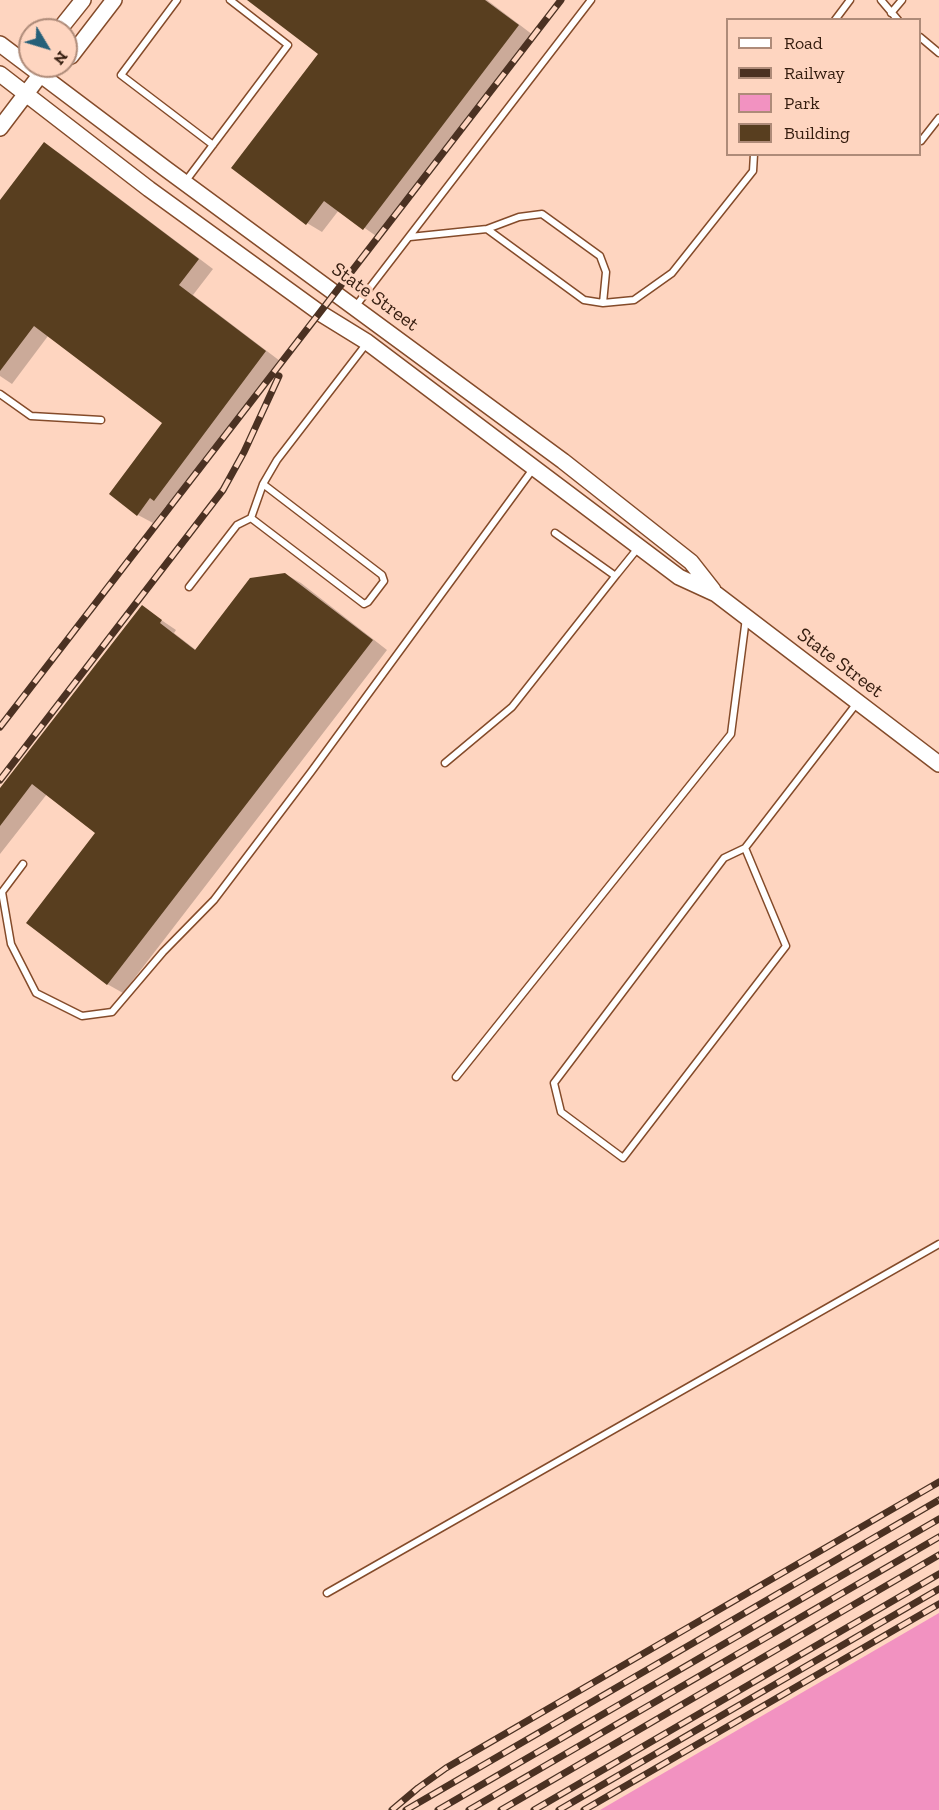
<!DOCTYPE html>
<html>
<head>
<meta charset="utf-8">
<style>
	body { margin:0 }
	#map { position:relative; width:939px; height:1810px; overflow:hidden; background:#fed5c0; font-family:"Zilla Slab",serif }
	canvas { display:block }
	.legend { position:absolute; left:726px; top:18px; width:195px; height:138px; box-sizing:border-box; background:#fed5c0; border:2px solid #ae8b79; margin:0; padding:8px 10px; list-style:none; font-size:18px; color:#351d0f }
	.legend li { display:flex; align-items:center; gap:12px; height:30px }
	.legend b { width:30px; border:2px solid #ae8b79 }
	.north { position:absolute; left:18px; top:18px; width:60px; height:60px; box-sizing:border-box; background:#fed5c0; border:2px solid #ae8b79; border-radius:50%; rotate:128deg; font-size:16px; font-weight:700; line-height:24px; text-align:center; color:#351d0f }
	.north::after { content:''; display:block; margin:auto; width:21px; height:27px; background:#266079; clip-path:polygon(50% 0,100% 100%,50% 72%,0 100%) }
</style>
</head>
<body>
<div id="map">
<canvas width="939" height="1810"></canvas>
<ul class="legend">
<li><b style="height:8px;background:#fff"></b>Road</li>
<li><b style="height:8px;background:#4b3122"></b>Railway</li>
<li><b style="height:16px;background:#f292c1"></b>Park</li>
<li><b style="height:16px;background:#583e1f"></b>Building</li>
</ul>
<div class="north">N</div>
</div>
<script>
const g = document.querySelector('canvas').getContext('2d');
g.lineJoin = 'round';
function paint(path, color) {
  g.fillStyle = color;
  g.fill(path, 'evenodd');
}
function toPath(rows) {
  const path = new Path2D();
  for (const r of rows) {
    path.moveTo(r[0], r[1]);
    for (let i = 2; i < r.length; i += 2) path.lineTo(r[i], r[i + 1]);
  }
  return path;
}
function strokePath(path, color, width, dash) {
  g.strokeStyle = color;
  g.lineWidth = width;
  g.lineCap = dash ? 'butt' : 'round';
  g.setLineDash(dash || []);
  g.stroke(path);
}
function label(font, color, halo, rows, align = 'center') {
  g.font = font + ' "Zilla Slab",serif';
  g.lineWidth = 6;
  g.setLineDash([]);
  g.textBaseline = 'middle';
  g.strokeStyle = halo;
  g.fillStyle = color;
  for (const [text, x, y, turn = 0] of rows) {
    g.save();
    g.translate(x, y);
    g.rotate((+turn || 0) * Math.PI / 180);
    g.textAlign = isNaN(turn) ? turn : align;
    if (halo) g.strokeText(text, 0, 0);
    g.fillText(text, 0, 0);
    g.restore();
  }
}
paint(toPath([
	[939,1613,939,1810,600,1810]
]), '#f292c1');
paint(toPath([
	[249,0,487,0,533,35,379,238,339,210,322,232,307,223,320,53],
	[44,144,59,153,213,269,193,295,280,361,170,508,166,506,153,523,138,515,164,423,48,336,12,384,0,376,0,203],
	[285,574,301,583,387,650,123,993,107,984,97,833,47,794,0,854,0,790,142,607,176,630,174,633,196,650]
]), '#0003');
paint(toPath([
	[247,0,485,0,519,25,363,230,324,201,306,225,231,168,318,54],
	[44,142,199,259,179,285,266,351,154,501,150,498,137,516,109,494,162,423,34,326,0,371,0,200],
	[285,573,373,640,107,985,26,923,95,833,32,784,0,826,0,788,142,605,162,620,160,623,195,650,250,578]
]), '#583e1f');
const service = toPath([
	[177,0,121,75,213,145],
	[881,0,898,20],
	[891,13,902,0],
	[835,20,850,0],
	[920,37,939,53],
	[920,140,921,141,939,118],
	[185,182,288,45,230,0],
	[487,229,519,217,542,214,600,256,606,272,603,303],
	[410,237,487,229,584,300,603,303,634,300,672,273,753,171,754,154],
	[355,307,591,0],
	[0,394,31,416,101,420],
	[251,518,263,484],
	[555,533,614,575,617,574,638,548],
	[189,587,237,525,251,518,364,604,368,602,384,581,382,575,263,484,277,460,367,343],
	[445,763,512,707,617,574],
	[745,848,786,946,623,1158,561,1112,554,1083,724,858,745,848,857,703],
	[23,864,2,892,11,944,36,993,82,1016,112,1012,163,952,214,900,311,772,533,469],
	[456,1077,731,734,746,618],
	[327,1593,939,1244]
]);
const tertiary = toPath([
	[59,30,83,0],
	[0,44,166,169,563,461,691,562,713,590],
	[66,58,71,56,114,0],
	[0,74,149,189,320,313,367,342,679,577,716,594,939,764],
	[0,128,47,66]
]);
strokePath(service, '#844b2a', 9);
strokePath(tertiary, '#844b2a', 18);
strokePath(service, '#fff', 6);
strokePath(tertiary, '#fff', 15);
const rail = toPath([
	[0,727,561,0],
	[0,780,223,490,244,452,279,376],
	[392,1810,418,1788,446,1768,939,1482],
	[406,1810,939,1500],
	[438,1810,939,1519],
	[469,1810,939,1537],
	[501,1810,939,1555],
	[534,1810,939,1574],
	[559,1810,939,1589],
	[584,1810,939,1604]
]);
strokePath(rail, '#4b3122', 7);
strokePath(rail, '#fed5c0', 4.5, [14]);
label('20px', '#351d0f', '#fed5c0', [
	["State Street",375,297,36],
	["State Street",840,663,37]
]);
</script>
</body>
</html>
